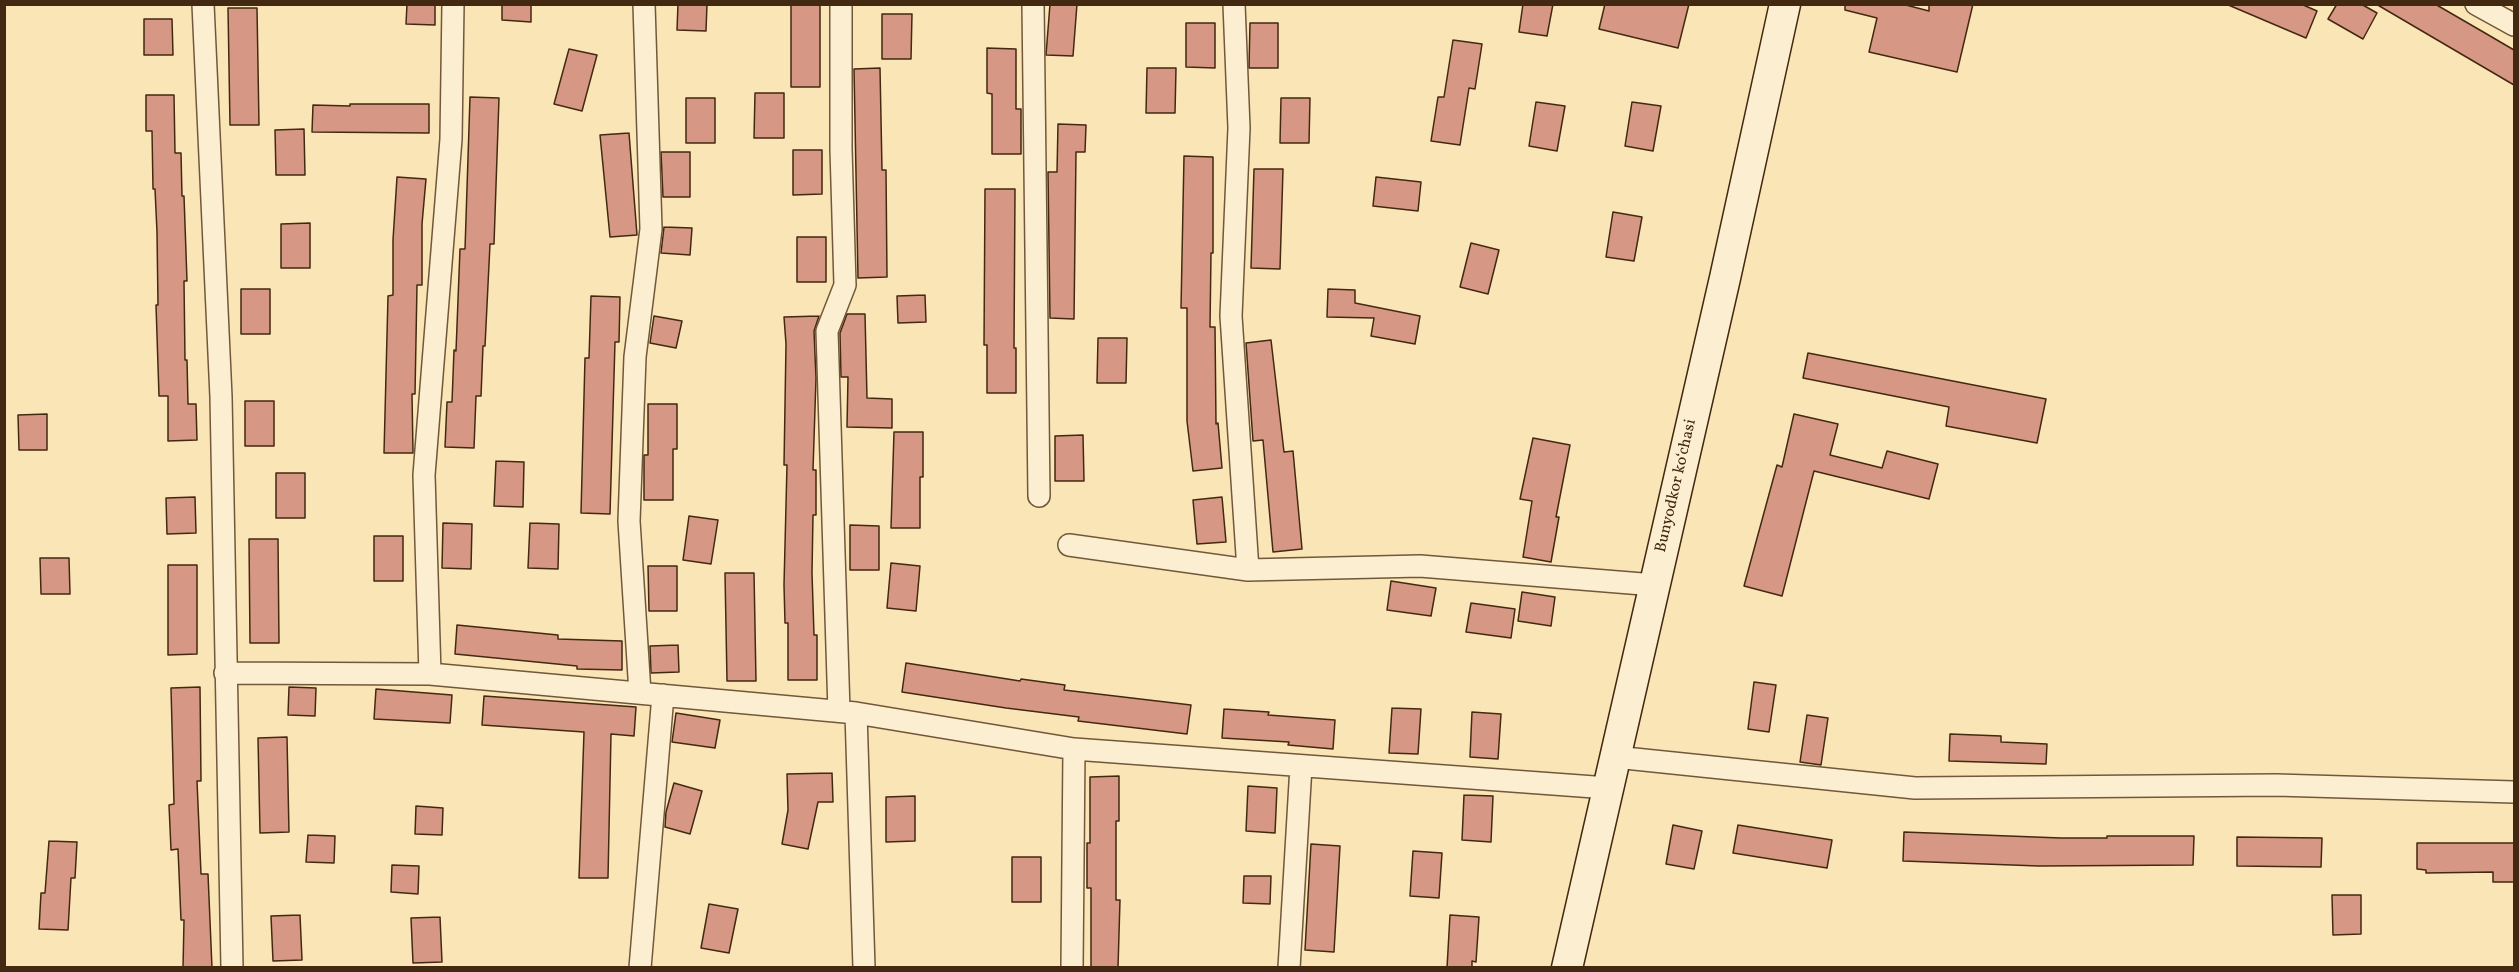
<!DOCTYPE html>
<html>
<head>
<meta charset="utf-8">
<style>
	body { margin:0 }
	#map { position:relative; width:2519px; height:972px; overflow:hidden; background:#fae5b6; font-family:Vollkorn,serif }
	canvas { display:block }
	.frame { position:absolute; inset:0; border:6px solid #432911; pointer-events:none }
</style>
</head>
<body>
<div id="map">
<canvas width="2519" height="972"></canvas>
<div class="frame"></div>
</div>
<script>
const g = document.querySelector('canvas').getContext('2d');
g.lineJoin = 'round';
function paint(path, color) {
  g.fillStyle = color;
  g.fill(path, 'evenodd');
}
function toPath(rows) {
  const path = new Path2D();
  for (const r of rows) {
    path.moveTo(r[0], r[1]);
    for (let i = 2; i < r.length; i += 2) path.lineTo(r[i], r[i + 1]);
  }
  return path;
}
function strokePath(path, color, width, dash) {
  g.strokeStyle = color;
  g.lineWidth = width;
  g.lineCap = dash ? 'butt' : 'round';
  g.setLineDash(dash || []);
  g.stroke(path);
}
function label(font, color, halo, rows, align = 'center') {
  g.font = font + ' Vollkorn,serif';
  g.lineWidth = 6;
  g.setLineDash([]);
  g.textBaseline = 'middle';
  g.strokeStyle = halo;
  g.fillStyle = color;
  for (const [text, x, y, turn = 0] of rows) {
    g.save();
    g.translate(x, y);
    g.rotate((+turn || 0) * Math.PI / 180);
    g.textAlign = isNaN(turn) ? turn : align;
    if (halo) g.strokeText(text, 0, 0);
    g.fillText(text, 0, 0);
    g.restore();
  }
}
const building = toPath([
	[407,4,435,4,435,25,406,24,407,4],
	[502,4,531,4,531,22,502,20,502,4],
	[678,4,707,4,706,31,677,30,678,4],
	[791,4,820,4,820,87,791,87,791,4],
	[1050,4,1077,4,1073,56,1046,55,1050,4],
	[1523,4,1553,4,1547,36,1519,32,1523,4],
	[1605,4,1689,4,1678,48,1599,29,1605,4],
	[1845,4,1902,4,1929,11,1929,4,1973,4,1957,72,1869,52,1877,18,1845,10,1845,4],
	[2226,4,2301,4,2317,11,2306,38,2226,4],
	[2337,4,2361,4,2377,13,2363,39,2328,19,2337,4],
	[2376,4,2435,4,2485,33,2514,50,2514,85,2376,4],
	[228,8,257,8,259,125,230,125,228,8],
	[882,14,912,14,911,59,882,59,882,14],
	[144,19,172,19,173,55,144,55,144,19],
	[1186,23,1215,23,1215,68,1186,67,1186,23],
	[1250,23,1278,23,1278,68,1249,68,1250,23],
	[1453,40,1482,44,1475,89,1469,88,1460,145,1431,141,1438,97,1444,97,1453,40],
	[987,48,1016,49,1016,109,1021,109,1021,154,992,154,992,94,987,93,987,48],
	[569,49,597,55,582,111,554,104,569,49],
	[880,68,882,170,886,170,887,277,858,278,854,69,880,68],
	[1147,68,1176,68,1175,113,1146,113,1147,68],
	[755,93,784,93,784,138,754,138,755,93],
	[146,95,174,95,175,153,181,153,182,196,184,196,187,281,184,281,185,360,187,360,188,404,196,404,197,440,168,441,168,396,159,396,156,305,158,305,157,232,155,189,153,189,152,131,146,131,146,95],
	[470,97,499,98,494,244,490,244,485,346,483,346,481,396,476,396,474,448,445,447,447,402,452,402,454,350,456,351,460,249,465,249,470,97],
	[686,98,715,98,715,143,686,143,686,98],
	[1281,98,1310,98,1309,143,1280,143,1281,98],
	[1536,102,1565,106,1557,151,1529,146,1536,102],
	[1632,102,1661,106,1653,151,1625,146,1632,102],
	[350,104,429,104,429,133,312,132,313,105,350,106,350,104],
	[1058,124,1086,125,1085,152,1076,152,1074,319,1050,318,1048,172,1057,172,1058,124],
	[304,129,305,175,276,175,275,130,304,129],
	[629,133,637,235,610,237,600,135,629,133],
	[793,150,822,150,822,194,793,195,793,150],
	[661,152,690,152,690,197,663,197,661,152],
	[1184,156,1213,157,1213,253,1211,253,1210,327,1215,327,1216,424,1218,423,1222,468,1193,471,1187,421,1187,308,1181,308,1184,156],
	[1254,169,1283,169,1280,269,1251,268,1254,169],
	[397,177,426,179,422,224,422,285,417,285,415,394,412,394,413,453,384,453,388,296,393,295,393,240,397,177],
	[1376,177,1421,182,1418,211,1373,206,1376,177],
	[985,189,1015,189,1014,348,1016,348,1016,393,987,393,987,345,984,345,985,189],
	[1613,212,1642,217,1634,261,1606,257,1613,212],
	[310,223,310,268,281,268,281,224,310,223],
	[664,227,692,228,690,255,661,253,664,227],
	[797,237,826,237,826,282,797,282,797,237],
	[1471,243,1499,250,1488,294,1460,287,1471,243],
	[241,289,270,289,270,334,241,334,241,289],
	[1328,289,1355,290,1355,303,1420,316,1415,344,1371,336,1374,318,1327,317,1328,289],
	[925,295,926,322,898,323,897,296,925,295],
	[591,296,620,297,619,342,615,342,610,514,581,513,585,358,589,358,591,296],
	[847,314,865,314,867,398,892,399,892,428,847,427,848,377,841,377,840,333,847,314],
	[654,316,682,321,676,348,650,343,654,316],
	[819,316,814,331,816,378,813,470,816,470,816,515,813,515,812,573,814,635,817,635,817,680,788,680,788,623,785,623,784,585,787,465,784,465,786,344,784,317,819,316],
	[1098,338,1127,338,1126,383,1097,383,1098,338],
	[1271,340,1284,452,1293,451,1302,549,1273,552,1263,440,1253,441,1246,343,1271,340],
	[1808,353,2046,399,2037,443,1946,426,1949,407,1803,378,1808,353],
	[245,401,274,401,274,446,245,446,245,401],
	[648,404,677,404,677,449,673,449,673,500,644,500,644,455,648,455,648,404],
	[47,414,47,450,19,450,18,415,47,414],
	[1794,414,1838,424,1830,455,1882,468,1887,451,1938,464,1929,499,1814,471,1782,596,1744,586,1777,465,1782,467,1794,414],
	[894,432,923,432,923,477,920,477,920,528,891,528,894,432],
	[1083,435,1084,481,1055,481,1055,436,1083,435],
	[1533,438,1570,445,1556,517,1559,517,1551,562,1523,557,1532,501,1520,499,1533,438],
	[496,461,524,462,523,507,494,506,496,461],
	[276,473,305,473,305,518,276,518,276,473],
	[195,497,196,533,167,534,166,498,195,497],
	[1222,497,1226,542,1197,544,1193,500,1222,497],
	[689,516,718,520,711,564,683,560,689,516],
	[443,523,472,524,471,569,442,568,443,523],
	[530,523,559,524,558,569,528,568,530,523],
	[850,525,879,526,879,570,850,570,850,525],
	[374,536,403,536,403,581,374,581,374,536],
	[249,539,278,539,279,643,250,643,249,539],
	[40,558,69,558,70,594,41,594,40,558],
	[891,563,920,566,916,611,887,608,891,563],
	[168,565,197,565,197,654,168,655,168,565],
	[648,566,677,566,677,611,649,611,648,566],
	[725,573,754,573,756,681,727,681,725,573],
	[1391,581,1436,588,1431,616,1387,610,1391,581],
	[1522,592,1555,597,1551,626,1518,621,1522,592],
	[1471,603,1515,609,1511,638,1466,632,1471,603],
	[457,625,558,635,558,639,622,641,622,670,577,669,577,666,455,654,457,625],
	[678,645,679,672,651,673,650,646,678,645],
	[906,663,1020,681,1021,679,1065,685,1064,690,1191,705,1187,734,1078,721,1079,717,1006,708,902,692,906,663],
	[1754,682,1776,685,1769,732,1748,729,1754,682],
	[200,687,201,781,197,781,201,874,208,874,212,968,183,968,184,920,181,920,178,849,171,850,169,805,174,804,171,688,200,687],
	[289,687,316,688,315,716,288,715,289,687],
	[376,689,452,695,450,723,374,719,376,689],
	[484,696,636,707,634,736,611,734,608,878,579,878,584,732,482,725,484,696],
	[1392,708,1421,709,1418,754,1389,753,1392,708],
	[1224,709,1269,712,1268,715,1335,720,1333,749,1288,745,1289,742,1222,738,1224,709],
	[1472,712,1501,714,1498,759,1470,757,1472,712],
	[676,713,720,720,715,748,672,742,676,713],
	[1807,715,1828,718,1821,765,1800,762,1807,715],
	[1950,734,2001,736,2001,742,2047,744,2046,764,1949,761,1950,734],
	[287,737,289,832,260,833,258,738,287,737],
	[832,773,833,802,818,802,808,849,782,844,788,810,787,774,832,773],
	[1119,776,1119,821,1116,821,1116,900,1120,900,1118,968,1091,968,1091,888,1087,888,1087,843,1090,843,1090,777,1119,776],
	[674,783,702,791,690,834,665,827,666,812,674,783],
	[1248,786,1277,788,1275,833,1246,831,1248,786],
	[1464,795,1493,796,1491,842,1462,840,1464,795],
	[915,796,915,841,886,842,886,797,915,796],
	[416,806,443,808,442,835,415,834,416,806],
	[1673,825,1702,831,1694,869,1666,864,1673,825],
	[1738,825,1832,840,1827,868,1733,853,1738,825],
	[1904,832,2061,838,2107,838,2107,836,2194,836,2193,865,2039,866,1903,861,1904,832],
	[308,835,335,836,334,863,306,862,308,835],
	[2237,837,2322,838,2321,867,2237,866,2237,837],
	[49,841,77,842,75,878,71,878,68,930,39,929,41,893,45,893,49,841],
	[2417,843,2514,843,2514,882,2493,882,2493,872,2426,873,2426,870,2417,869,2417,843],
	[1311,844,1340,846,1334,952,1305,950,1311,844],
	[1413,851,1442,853,1439,898,1410,896,1413,851],
	[1012,857,1041,857,1041,902,1012,902,1012,857],
	[392,865,419,866,418,894,391,892,392,865],
	[1244,876,1271,876,1270,904,1243,903,1244,876],
	[2332,895,2361,895,2361,934,2333,935,2332,895],
	[709,904,738,909,729,953,701,948,709,904],
	[300,915,302,960,273,961,271,916,300,915],
	[1450,915,1479,917,1476,962,1472,961,1472,968,1447,968,1450,915],
	[440,917,442,962,413,963,411,918,440,917]
]);
paint(building, '#d79785');
strokePath(building, '#432911', 1.5);
const minor = toPath([
	[203,4,221,397,232,968],
	[1033,4,1039,496],
	[1234,4,1239,128,1231,316,1248,570],
	[2476,4,2514,25],
	[1069,545,1248,570,1420,566,1655,585],
	[225,673,430,674,856,713,1074,749,1608,788],
	[430,674,424,475,451,139,453,4],
	[640,693,629,521,635,357,651,229,644,4],
	[839,711,827,331,845,285,841,149,841,4],
	[856,713,864,968],
	[1615,757,1915,788,2276,785,2514,792],
	[640,968,663,695],
	[1072,968,1074,749],
	[1289,968,1301,766]
]);
const secondary = toPath([
	[1567,968,1725,278,1785,4]
]);
strokePath(minor, '#71583a', 24);
strokePath(secondary, '#432911', 33);
strokePath(minor, '#fceed0', 21);
strokePath(secondary, '#fceed0', 30);
label('16px', '#432911', '#fceed0', [
	["Bunyodkor koʻchasi",1677,486,-77]
]);
</script>
</body>
</html>
